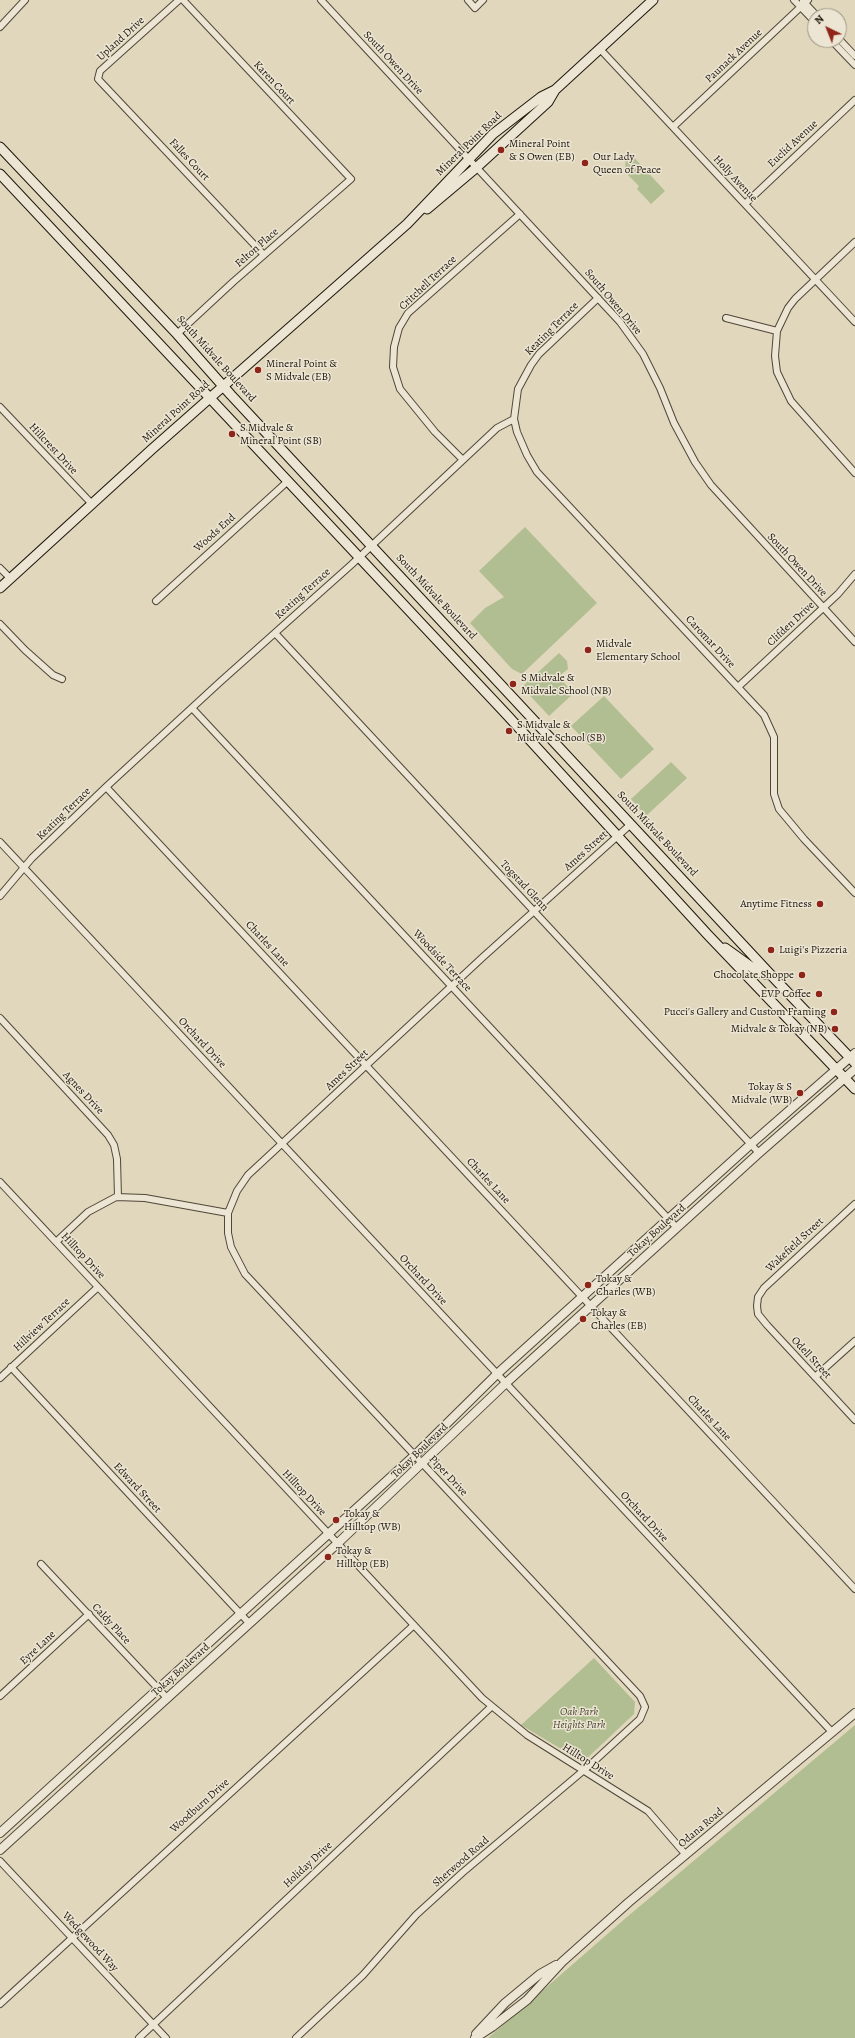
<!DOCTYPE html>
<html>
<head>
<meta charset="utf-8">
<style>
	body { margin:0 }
	#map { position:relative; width:855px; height:2038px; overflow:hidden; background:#e1d7bc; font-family:Alegreya,serif }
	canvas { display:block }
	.north { position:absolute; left:807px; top:8px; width:40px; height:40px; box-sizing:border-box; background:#ece5d3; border:1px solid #9a9283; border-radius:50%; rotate:317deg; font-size:11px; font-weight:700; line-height:16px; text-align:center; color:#1f160c }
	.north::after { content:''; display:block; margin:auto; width:14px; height:18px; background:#8f2418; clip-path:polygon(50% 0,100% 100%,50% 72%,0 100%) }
</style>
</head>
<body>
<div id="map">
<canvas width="855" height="2038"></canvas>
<div class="north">N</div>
</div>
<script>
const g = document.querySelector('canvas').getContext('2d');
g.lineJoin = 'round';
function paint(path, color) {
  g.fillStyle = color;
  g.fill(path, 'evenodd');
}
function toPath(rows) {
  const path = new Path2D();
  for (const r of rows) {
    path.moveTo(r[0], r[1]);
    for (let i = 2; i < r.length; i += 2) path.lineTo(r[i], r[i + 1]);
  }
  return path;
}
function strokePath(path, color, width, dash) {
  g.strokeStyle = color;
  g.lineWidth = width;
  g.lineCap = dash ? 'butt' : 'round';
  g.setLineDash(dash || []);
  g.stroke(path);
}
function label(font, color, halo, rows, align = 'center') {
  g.font = font + ' Alegreya,serif';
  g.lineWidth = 3;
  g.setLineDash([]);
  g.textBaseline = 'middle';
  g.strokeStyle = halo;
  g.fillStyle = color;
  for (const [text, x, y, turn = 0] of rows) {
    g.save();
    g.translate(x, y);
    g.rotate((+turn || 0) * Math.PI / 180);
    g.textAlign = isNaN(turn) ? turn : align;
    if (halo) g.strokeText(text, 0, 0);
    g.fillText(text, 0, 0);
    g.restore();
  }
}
paint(toPath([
	[628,151,665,191,651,204,637,189,639,186,625,172,626,153],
	[525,527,597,603,522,674,512,669,470,623,485,608,504,597,479,571],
	[559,653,567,661,568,669,558,677,574,693,549,716,522,687],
	[604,696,654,749,621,779,571,726],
	[671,762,687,778,646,816,631,799],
	[594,1658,635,1702,634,1714,583,1762,521,1725],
	[855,1725,855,2038,488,2038,627,1917]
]), '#b1be92');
const minor = toPath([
	[179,0,100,71,98,79,264,255],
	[321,0,620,322,643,354,660,388,674,423,695,462,711,485,855,642],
	[468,0,475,8,483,0],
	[794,0,815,22],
	[803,1,817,16],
	[0,27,25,0],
	[839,39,855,56],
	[831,40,855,65],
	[600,49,855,322],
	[673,127,808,0],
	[745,204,855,100],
	[855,242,795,299,788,308,777,331,775,356,777,372,791,401,855,473],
	[726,318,777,331],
	[177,334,233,282,351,179,183,0],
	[0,407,92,504],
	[514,419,517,432,527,455,537,472,764,715,774,737,774,794,779,809,804,839,855,893],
	[463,460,435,432,400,389,393,367,394,347,399,328,408,313,520,214],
	[0,568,10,578],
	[156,601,288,481],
	[0,624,25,650,53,675,62,679],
	[275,633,759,1153],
	[738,687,838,594,855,574],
	[192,708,677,1228],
	[106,787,855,1589],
	[0,842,832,1732],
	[0,896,32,858,106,787,220,682,351,565,497,428,514,419,518,389,531,365,539,354,598,298],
	[0,1018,108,1135,114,1145,117,1159,118,1197],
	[0,1182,482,1698,527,1735,648,1811,686,1855],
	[855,1204,764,1288,758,1297,757,1306,758,1314,767,1325,855,1420],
	[228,1213,228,1233,231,1247,245,1274,640,1696,645,1707,640,1719,590,1765,462,1873,416,1915,363,1975,296,2038],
	[56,1242,88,1212,116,1197,145,1198,228,1213,237,1191,248,1175,483,957,631,824],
	[11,1367,249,1623],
	[815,1377,855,1341],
	[0,1378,98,1287],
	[41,1564,167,1698],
	[0,1696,89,1614],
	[0,1861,166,2038],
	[0,2004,414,1625],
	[139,2038,491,1707]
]);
const tertiary = toPath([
	[0,1833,415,1455,497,1374,751,1144,855,1053],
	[0,1850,338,1543,506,1383,759,1153,855,1069],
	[476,2034,505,2003,540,1974,556,1965],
	[475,2038,492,2027,527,2000,562,1962,629,1902,855,1713]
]);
const secondary = toPath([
	[0,147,177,334,231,395,770,974,855,1063],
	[0,174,507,715,708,935,855,1089],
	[427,209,477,167,548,102,555,90],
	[0,588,151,450,407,224,493,134,541,97,555,90,653,0],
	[725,948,757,971,764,974,770,974]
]);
strokePath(minor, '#504638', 8);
strokePath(tertiary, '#504638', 10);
strokePath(secondary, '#1f160c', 11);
strokePath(minor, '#ece5d3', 6);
strokePath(tertiary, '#ece5d3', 8);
strokePath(secondary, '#ece5d3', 9);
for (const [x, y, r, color] of [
	[501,150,4,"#8f2418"],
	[585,163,4,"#8f2418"],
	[258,370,4,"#8f2418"],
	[232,434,4,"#8f2418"],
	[588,650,4,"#8f2418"],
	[513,684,4,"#8f2418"],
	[509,731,4,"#8f2418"],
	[820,904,4,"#8f2418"],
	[771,950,4,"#8f2418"],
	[802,975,4,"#8f2418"],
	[819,994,4,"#8f2418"],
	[834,1012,4,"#8f2418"],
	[835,1029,4,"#8f2418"],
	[800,1093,4,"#8f2418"],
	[588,1285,4,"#8f2418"],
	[583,1319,4,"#8f2418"],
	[336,1520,4,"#8f2418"],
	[328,1557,4,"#8f2418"]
]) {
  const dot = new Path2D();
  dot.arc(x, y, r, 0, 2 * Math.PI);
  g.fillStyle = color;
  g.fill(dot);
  strokePath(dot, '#ece5d3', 1.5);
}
label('11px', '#1f160c', '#ece5d3', [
	["Upland Drive",121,39,-42],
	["Paunack Avenue",734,56,-43],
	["South Owen Drive",393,63,47],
	["Karen Court",274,83,47],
	["Mineral Point Road",469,144,-44],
	["Euclid Avenue",793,144,-43],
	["Falles Court",189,160,47],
	["Holly Avenue",735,179,47],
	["Felton Place",257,248,-41],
	["Critchell Terrace",428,283,-43],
	["South Owen Drive",613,302,50],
	["Keating Terrace",552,329,-45],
	["South Midvale Boulevard",216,359,48],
	["Mineral Point Road",176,412,-42],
	["Hillcrest Drive",53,449,47],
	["Woods End",215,533,-42],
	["South Owen Drive",797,565,47],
	["Keating Terrace",303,594,-42],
	["South Midvale Boulevard",436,597,47],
	["Clifden Drive",791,624,-43],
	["Caromar Drive",710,642,47],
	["Keating Terrace",64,814,-44],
	["South Midvale Boulevard",657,834,47],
	["Ames Street",586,851,-42],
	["Togstad Glenn",524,886,47],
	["Charles Lane",267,944,47],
	["Woodside Terrace",442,961,47],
	["Orchard Drive",202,1043,47],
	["Ames Street",347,1070,-43],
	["Agnes Drive",83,1093,47],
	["Charles Lane",488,1181,47],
	["Tokay Boulevard",657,1231,-42],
	["Wakefield Street",795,1245,-43],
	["Hilltop Drive",83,1256,47],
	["Orchard Drive",423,1280,47],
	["Hillview Terrace",42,1325,-43],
	["Odell Street",811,1358,47],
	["Charles Lane",709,1418,47],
	["Tokay Boulevard",420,1451,-44],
	["Piper Drive",448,1476,47],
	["Edward Street",137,1488,47],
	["Hilltop Drive",304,1493,47],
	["Orchard Drive",644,1517,47],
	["Caldy Place",111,1624,47],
	["Eyre Lane",38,1648,-43],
	["Tokay Boulevard",181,1670,-42],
	["Hilltop Drive",588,1762,32],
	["Woodburn Drive",200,1806,-42],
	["Odana Road",701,1828,-40],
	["Sherwood Road",461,1862,-41],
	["Holiday Drive",308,1865,-43],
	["Wedgewood Way",90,1942,47]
]);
label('11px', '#1f160c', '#ece5d3', [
	["Mineral Point",509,144],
	["& S Owen (EB)",509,157],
	["Our Lady",593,157],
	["Queen of Peace",593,170],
	["Mineral Point &",266,364],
	["S Midvale (EB)",266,377],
	["S Midvale &",240,428],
	["Mineral Point (SB)",240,441],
	["Midvale",596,644],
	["Elementary School",596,657],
	["S Midvale &",521,678],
	["Midvale School (NB)",521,691],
	["S Midvale &",517,725],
	["Midvale School (SB)",517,738],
	["Anytime Fitness",812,904,"right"],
	["Luigi's Pizzeria",779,950],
	["Chocolate Shoppe",794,975,"right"],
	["EVP Coffee",811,994,"right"],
	["Pucci's Gallery and Custom Framing",826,1012,"right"],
	["Midvale & Tokay (NB)",827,1029,"right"],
	["Tokay & S",792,1087,"right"],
	["Midvale (WB)",792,1100,"right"],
	["Tokay &",596,1279],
	["Charles (WB)",596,1292],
	["Tokay &",591,1313],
	["Charles (EB)",591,1326],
	["Tokay &",344,1514],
	["Hilltop (WB)",344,1527],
	["Tokay &",336,1551],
	["Hilltop (EB)",336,1564]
], 'left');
label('italic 11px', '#4b4834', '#ece5d3', [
	["Oak Park",579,1712],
	["Heights Park",579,1725]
]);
</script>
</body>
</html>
